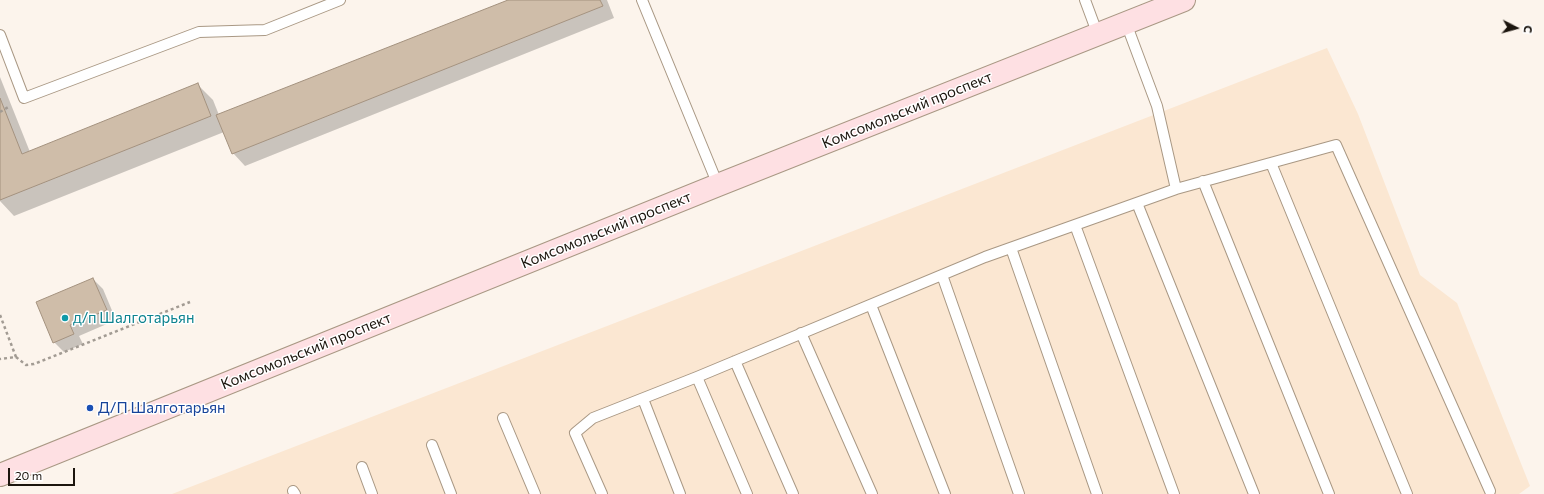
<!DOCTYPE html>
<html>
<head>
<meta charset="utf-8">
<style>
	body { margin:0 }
	#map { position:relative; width:1544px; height:494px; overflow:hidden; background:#fcf4ec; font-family:Commissioner,sans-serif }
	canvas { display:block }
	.north { position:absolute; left:1496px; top:8px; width:40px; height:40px; -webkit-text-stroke:3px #fff; paint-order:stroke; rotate:96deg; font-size:11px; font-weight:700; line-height:16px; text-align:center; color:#1c150e }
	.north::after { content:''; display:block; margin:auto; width:14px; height:18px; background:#1c150e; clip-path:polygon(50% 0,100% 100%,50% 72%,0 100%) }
	.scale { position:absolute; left:8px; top:468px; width:67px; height:18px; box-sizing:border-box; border:2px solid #1c150e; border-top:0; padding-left:5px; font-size:12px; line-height:14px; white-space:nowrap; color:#1c150e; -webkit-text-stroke:3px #fff; paint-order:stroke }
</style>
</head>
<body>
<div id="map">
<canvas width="1544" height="494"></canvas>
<div class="north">С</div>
<div class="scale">20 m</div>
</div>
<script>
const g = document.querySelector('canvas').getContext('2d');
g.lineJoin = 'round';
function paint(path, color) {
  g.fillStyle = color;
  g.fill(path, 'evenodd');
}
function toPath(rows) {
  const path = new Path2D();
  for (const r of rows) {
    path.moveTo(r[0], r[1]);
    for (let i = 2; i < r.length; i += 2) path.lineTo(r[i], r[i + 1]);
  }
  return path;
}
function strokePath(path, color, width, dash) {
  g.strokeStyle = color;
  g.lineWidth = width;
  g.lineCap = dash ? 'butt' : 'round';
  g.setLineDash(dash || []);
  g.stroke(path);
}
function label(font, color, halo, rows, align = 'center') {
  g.font = font + ' Commissioner,sans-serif';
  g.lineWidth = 3;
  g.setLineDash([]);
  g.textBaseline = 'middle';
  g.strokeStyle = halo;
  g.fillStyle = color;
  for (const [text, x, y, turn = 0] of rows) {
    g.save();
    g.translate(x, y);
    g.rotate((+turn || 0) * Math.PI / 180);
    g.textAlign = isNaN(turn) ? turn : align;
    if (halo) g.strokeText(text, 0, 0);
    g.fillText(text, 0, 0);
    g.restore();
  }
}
paint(toPath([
	[1327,48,1358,114,1420,275,1457,303,1530,486,1519,494,172,494]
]), '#fbe7d2');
paint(toPath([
	[510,0,607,0,614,18,245,166,233,153,224,132,14,216,0,201,0,77,30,152,197,84,213,100,219,115],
	[93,279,103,289,116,320,79,336,83,344,64,352,54,342]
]), '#0003');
const building = toPath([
	[508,0,600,0,603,6,232,154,216,115,508,0],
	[198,83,211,116,0,200,0,98,22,154,198,83],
	[93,278,107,310,70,325,74,334,53,343,36,302,93,278]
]);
paint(building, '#cfbda9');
strokePath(building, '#a4927f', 1);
const lane = toPath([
	[642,0,718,185],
	[1085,0,1098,35],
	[0,35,24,98,199,32,265,30,340,0],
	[1271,163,1407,494],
	[1203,181,1329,494],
	[1176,189,1336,145,1490,491],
	[1137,203,1254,494],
	[1075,225,1174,494],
	[1011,248,1097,494],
	[942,275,1019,494],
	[871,305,945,494],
	[801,333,872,494],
	[735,361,793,494],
	[697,377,747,494],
	[643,399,680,494],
	[503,418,535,494],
	[432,445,451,494],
	[362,467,372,494],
	[293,491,295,494],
	[602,494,575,433,593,418,697,377,985,257,1176,189,1157,106,1126,23]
]);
const secondary = toPath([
	[0,475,718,185,1184,0]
]);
strokePath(lane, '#a99884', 12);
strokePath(secondary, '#a99884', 24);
strokePath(toPath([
	[0,112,10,106],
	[0,315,16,357,0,359],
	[16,357,26,365,34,364,190,302]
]), '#a29b93', 2.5, [3, 3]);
strokePath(lane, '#fff', 10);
strokePath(secondary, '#fee0e3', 22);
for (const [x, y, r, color] of [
	[65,318,4,"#0f9aa8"],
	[90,408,4,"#1a4fb4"]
]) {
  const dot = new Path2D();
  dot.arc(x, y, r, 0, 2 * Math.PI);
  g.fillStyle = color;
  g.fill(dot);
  strokePath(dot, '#fff', 1.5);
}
label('15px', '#1c150e', '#fff', [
	["Комсомольский проспект",907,110,-22],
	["Комсомольский проспект",606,230,-22],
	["Комсомольский проспект",306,351,-22]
]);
label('15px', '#0d838f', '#fff', [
	["д/п Шалготарьян",73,318]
], 'left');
label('15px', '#164399', '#fff', [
	["Д/П Шалготарьян",98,408]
], 'left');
</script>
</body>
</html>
